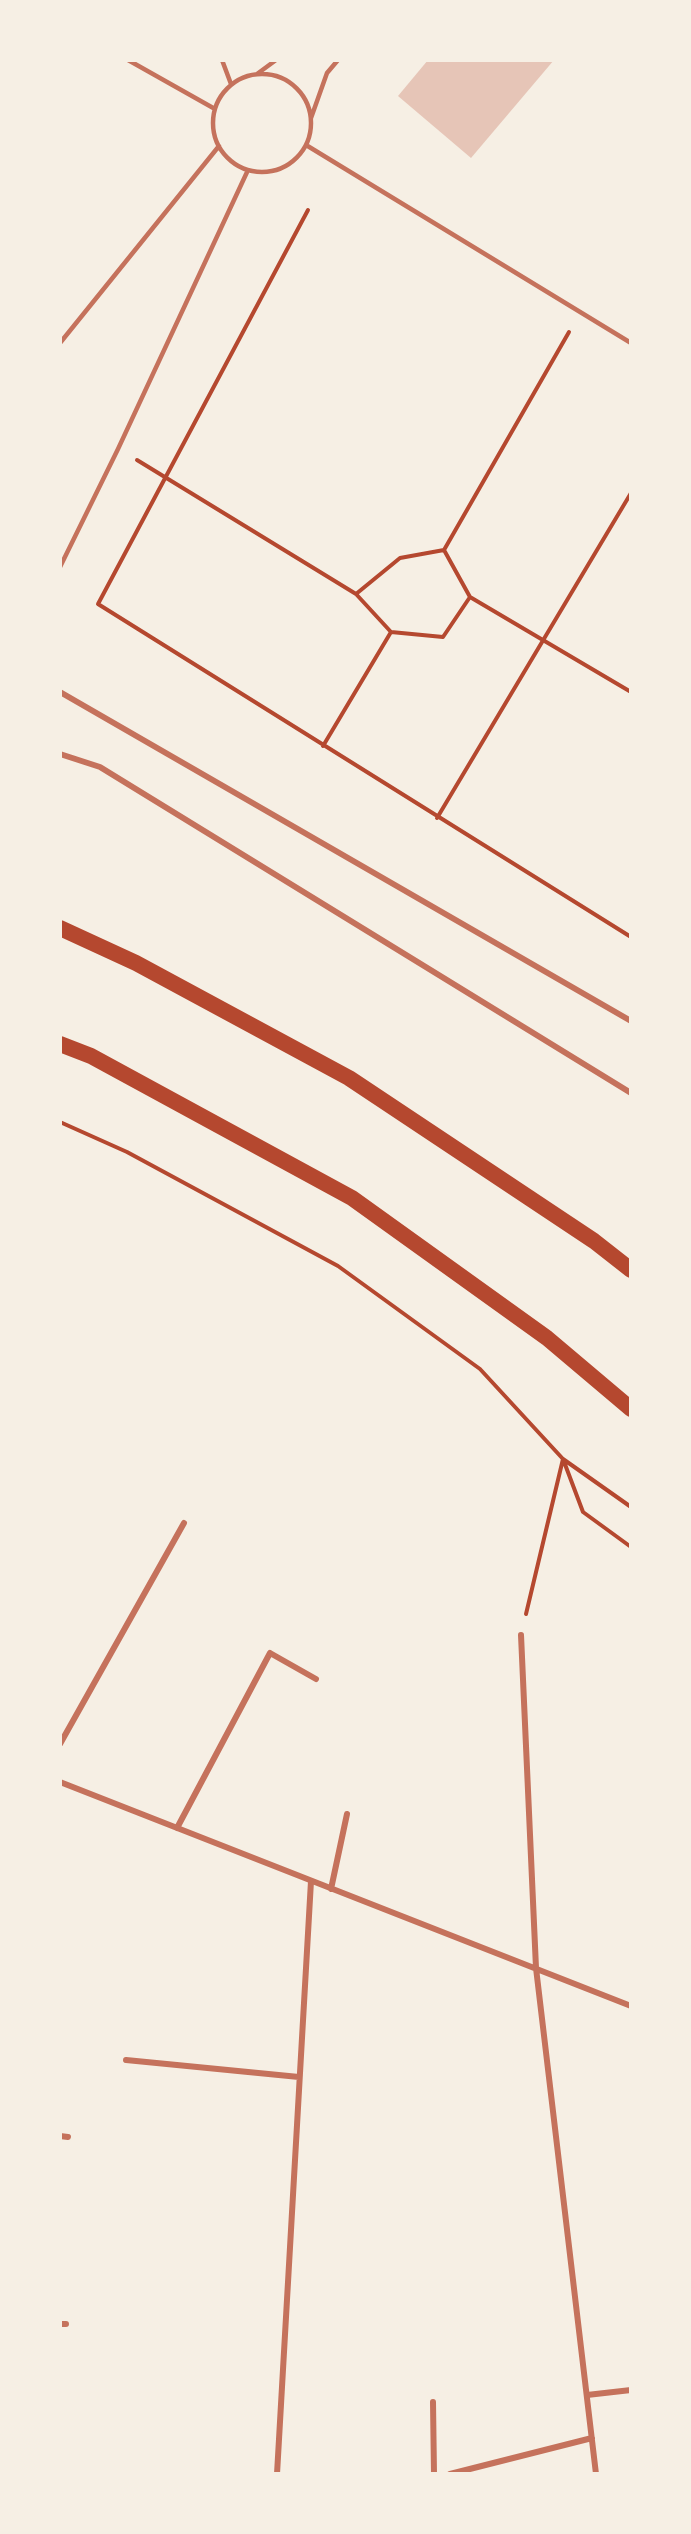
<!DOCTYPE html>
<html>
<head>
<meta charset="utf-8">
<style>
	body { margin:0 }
	#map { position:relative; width:691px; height:2534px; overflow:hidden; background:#f6efe4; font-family:"Fira Sans Condensed",sans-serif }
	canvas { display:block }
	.frame { position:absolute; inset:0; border:62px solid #f6efe4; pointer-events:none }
</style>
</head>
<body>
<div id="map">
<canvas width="691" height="2534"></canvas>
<div class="frame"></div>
</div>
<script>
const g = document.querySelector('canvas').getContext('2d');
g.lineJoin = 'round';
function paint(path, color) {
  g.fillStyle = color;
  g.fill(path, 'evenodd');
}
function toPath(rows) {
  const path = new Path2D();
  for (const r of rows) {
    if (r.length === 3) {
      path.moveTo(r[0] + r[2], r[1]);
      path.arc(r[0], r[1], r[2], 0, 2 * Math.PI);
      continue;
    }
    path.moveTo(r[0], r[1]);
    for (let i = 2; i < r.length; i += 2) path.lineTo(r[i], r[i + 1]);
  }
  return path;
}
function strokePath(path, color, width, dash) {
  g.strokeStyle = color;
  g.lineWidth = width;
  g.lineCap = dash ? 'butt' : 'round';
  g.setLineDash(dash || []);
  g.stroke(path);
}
paint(toPath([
	[428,60,554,60,471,158,398,96]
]), '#e6c5b7');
strokePath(toPath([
	[308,210,98,604,631,937],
	[137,460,356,594],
	[444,550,470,597,443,637,391,632,356,594,400,558,444,550],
	[444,550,569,332],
	[470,597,631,692],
	[323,746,391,632],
	[437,818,631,493],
	[60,1122,127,1152,338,1266,480,1369,563,1459,583,1512,631,1547],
	[526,1614,563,1459,631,1507]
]), '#b5482f', 4);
strokePath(toPath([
	[128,60,215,109],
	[222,60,231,84],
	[257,74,276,60],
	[262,123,49],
	[311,118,327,73,338,60],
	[306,145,631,343],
	[60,343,219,146],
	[60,567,118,449,248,170]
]), '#c5725c', 4.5);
strokePath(toPath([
	[60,692,631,1021],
	[60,754,100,767,631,1093],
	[521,1635,536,1968,596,2474],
	[60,1744,184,1523],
	[60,1782,631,2006],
	[177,1828,270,1653,316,1679],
	[331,1889,347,1814],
	[126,2060,299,2077],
	[60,2136,68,2137],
	[60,2324,66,2324],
	[587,2395,631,2390],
	[433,2402,434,2474],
	[277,2474,311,1881],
	[450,2474,592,2438]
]), '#c5725c', 6);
strokePath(toPath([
	[60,928,136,963,349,1078,594,1241,631,1270],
	[60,1044,91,1056,352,1198,547,1338,631,1409]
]), '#b5482f', 16);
</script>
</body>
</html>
